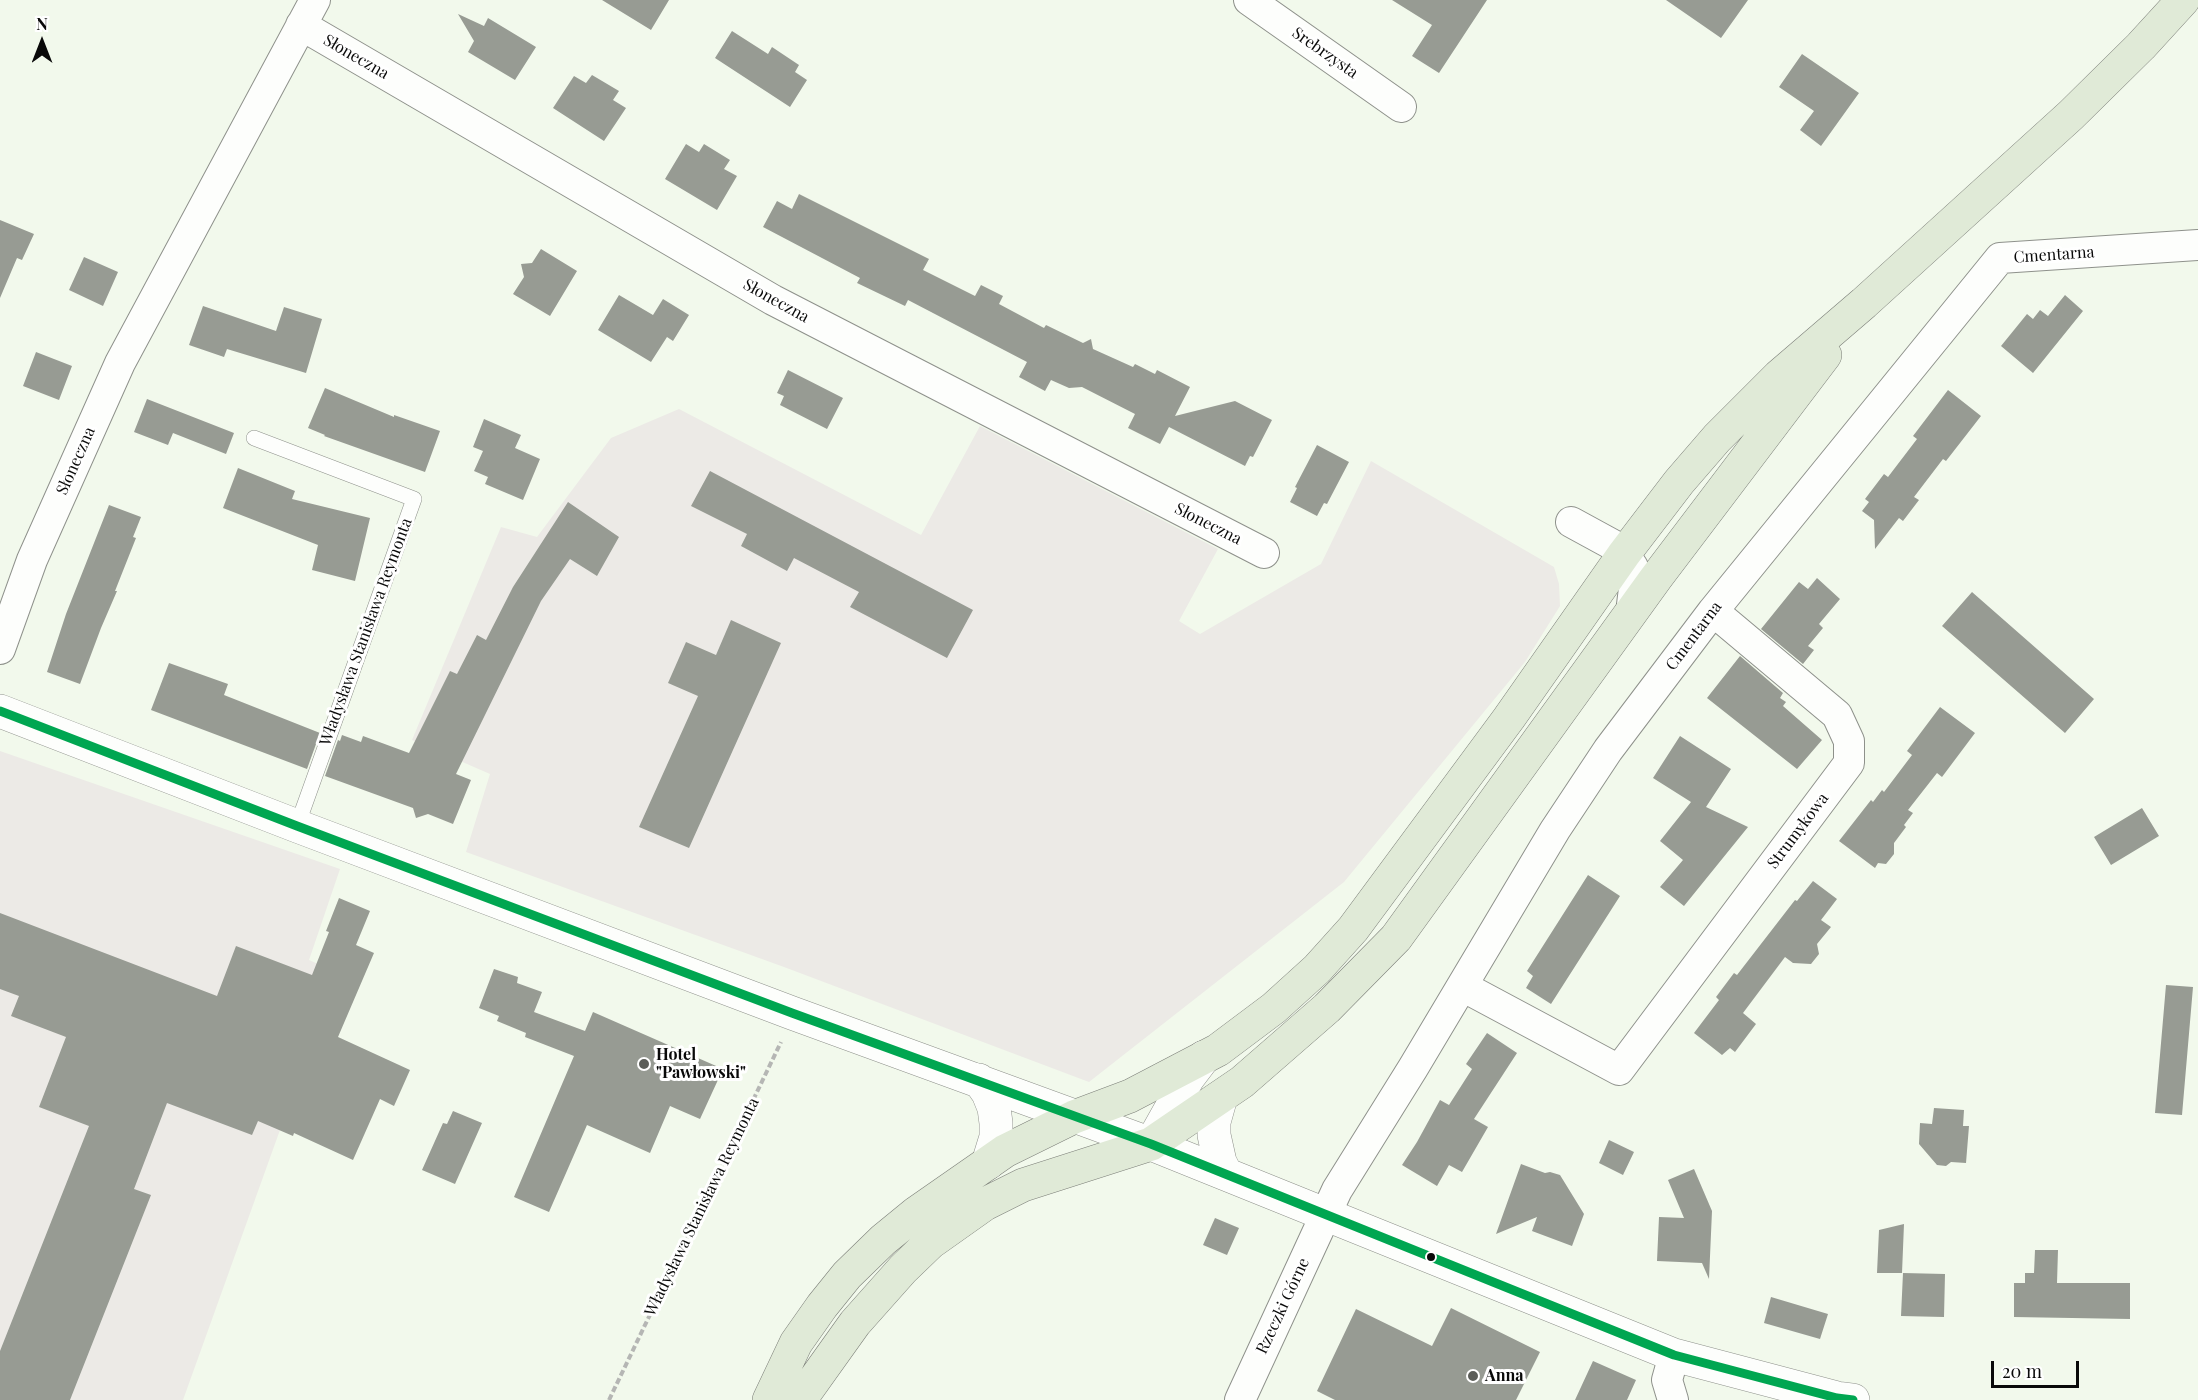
<!DOCTYPE html>
<html>
<head>
<meta charset="utf-8">
<style>
	body { margin:0 }
	#map { position:relative; width:2198px; height:1400px; overflow:hidden; background:#f2f9ec; font-family:"Playfair Display",serif }
	canvas { display:block }
	.north { position:absolute; left:12px; top:12px; width:60px; height:60px; -webkit-text-stroke:4px #fff; paint-order:stroke; rotate:0deg; font-size:16px; font-weight:700; line-height:24px; text-align:center; color:#090909 }
	.north::after { content:''; display:block; margin:auto; width:21px; height:27px; background:#090909; clip-path:polygon(50% 0,100% 100%,50% 72%,0 100%) }
	.scale { position:absolute; left:1991px; top:1361px; width:88px; height:27px; box-sizing:border-box; border:3px solid #090909; border-top:0; padding-left:8px; font-size:18px; line-height:21px; white-space:nowrap; color:#090909; -webkit-text-stroke:4px #fff; paint-order:stroke }
</style>
</head>
<body>
<div id="map">
<canvas width="2198" height="1400"></canvas>
<div class="north">N</div>
<div class="scale">20 m</div>
</div>
<script>
const g = document.querySelector('canvas').getContext('2d');
g.lineJoin = 'round';
function paint(path, color) {
  g.fillStyle = color;
  g.fill(path, 'evenodd');
}
function toPath(rows) {
  const path = new Path2D();
  for (const r of rows) {
    path.moveTo(r[0], r[1]);
    for (let i = 2; i < r.length; i += 2) path.lineTo(r[i], r[i + 1]);
  }
  return path;
}
function strokePath(path, color, width, dash) {
  g.strokeStyle = color;
  g.lineWidth = width;
  g.lineCap = dash ? 'butt' : 'round';
  g.setLineDash(dash || []);
  g.stroke(path);
}
function label(font, color, halo, rows, align = 'center') {
  g.font = font + ' "Playfair Display",serif';
  g.lineWidth = 6;
  g.setLineDash([]);
  g.textBaseline = 'middle';
  g.strokeStyle = halo;
  g.fillStyle = color;
  for (const [text, x, y, turn = 0] of rows) {
    g.save();
    g.translate(x, y);
    g.rotate((+turn || 0) * Math.PI / 180);
    g.textAlign = isNaN(turn) ? turn : align;
    if (halo) g.strokeText(text, 0, 0);
    g.fillText(text, 0, 0);
    g.restore();
  }
}
paint(toPath([
	[679,409,921,535,980,426,1218,549,1179,621,1200,634,1321,564,1371,461,1554,567,1559,584,1560,606,1525,662,1344,882,1089,1082,784,967,466,852,490,774,412,740,501,527,537,537,611,438],
	[0,751,340,869,309,960,339,973,313,1038,183,1400,0,1400]
]), '#eceae6');
paint(toPath([
	[602,0,669,0,651,30],
	[1392,0,1487,0,1439,73,1412,56,1432,25],
	[1666,0,1748,0,1721,38],
	[458,14,484,26,488,18,536,47,515,80,468,52,474,41],
	[732,31,768,54,772,47,799,65,795,72,807,80,790,107,715,58],
	[1802,54,1859,93,1821,146,1800,130,1814,111,1779,87],
	[592,75,619,91,613,100,626,108,604,141,553,108,574,76,586,83],
	[686,144,699,152,704,144,730,160,724,169,737,176,717,210,665,179],
	[799,194,929,259,923,270,975,296,981,285,1003,296,999,304,1044,328,1046,325,1083,343,1091,339,1093,349,1133,367,1135,364,1155,374,1157,370,1190,387,1175,416,1235,401,1272,420,1253,457,1250,456,1245,466,1169,427,1160,444,1128,428,1135,414,1082,387,1069,388,1051,380,1045,391,1019,377,1027,362,908,300,905,306,857,283,860,278,763,227,777,201,792,209],
	[0,220,34,234,22,260,17,258,0,298],
	[541,249,577,271,550,316,513,294,524,277,521,264,532,263],
	[84,257,118,272,103,306,69,290],
	[619,295,653,315,663,299,689,315,673,341,667,337,651,362,598,330],
	[2065,295,2083,311,2033,373,2001,346,2027,314,2033,319,2040,310,2048,316],
	[203,306,276,331,284,307,322,319,306,373,227,349,224,357,189,345],
	[36,352,72,366,59,400,23,386],
	[788,370,843,398,827,429,780,405,784,396,777,393],
	[325,388,394,417,394,415,440,431,425,472,324,436,325,435,308,428],
	[1948,390,1981,416,1946,461,1943,459,1914,497,1919,500,1903,521,1899,518,1875,549,1874,520,1862,511,1869,502,1865,499,1884,474,1888,477,1917,439,1913,436],
	[147,399,234,433,226,454,173,433,168,445,134,432],
	[484,419,521,435,515,448,540,459,523,500,485,484,488,477,474,471,483,451,473,447],
	[1317,445,1349,462,1327,504,1324,503,1317,516,1290,502,1297,488,1295,487],
	[238,468,295,491,292,499,370,518,355,581,312,570,318,545,223,508],
	[710,471,973,610,947,658,850,607,859,592,794,558,787,571,741,546,747,534,691,506],
	[568,502,619,537,597,576,570,559,541,601,456,774,471,780,453,824,428,814,416,818,413,808,325,776,338,740,340,741,342,735,361,742,363,736,409,753,450,671,457,674,477,635,486,640,513,587],
	[109,505,141,517,133,537,136,538,115,591,117,591,101,628,80,684,47,672,66,614],
	[1817,578,1840,599,1819,624,1823,628,1808,646,1814,650,1803,664,1761,629,1799,582,1808,589],
	[1972,592,2094,699,2065,733,1942,626],
	[731,620,781,643,689,848,639,827,698,696,668,683,686,642,716,655],
	[1740,656,1783,693,1780,698,1786,702,1783,706,1822,740,1797,769,1707,698],
	[169,663,228,684,224,695,320,733,307,769,151,710],
	[1940,707,1975,733,1942,777,1937,773,1908,810,1913,813,1904,825,1906,827,1894,843,1894,854,1886,864,1878,863,1875,868,1839,841,1871,800,1873,802,1882,790,1884,792,1912,755,1907,751],
	[1680,736,1731,769,1706,807,1748,827,1684,906,1660,887,1683,860,1660,841,1691,802,1653,778],
	[2142,808,2159,836,2111,865,2094,837],
	[1588,875,1620,896,1551,1004,1526,988,1533,976,1527,971],
	[1813,881,1837,899,1821,920,1831,927,1817,944,1819,954,1811,964,1793,963,1785,957,1743,1013,1756,1024,1735,1052,1730,1048,1722,1055,1694,1033,1719,1000,1716,997,1734,973,1737,975,1795,900,1797,901],
	[339,898,370,911,356,945,374,953,338,1037,410,1070,394,1106,380,1099,353,1160,294,1133,293,1136,258,1121,252,1135,167,1103,134,1189,151,1195,70,1400,0,1400,0,1351,89,1126,39,1107,66,1037,11,1016,19,996,0,989,0,913,217,996,236,946,312,975,329,932,326,931],
	[494,969,518,977,517,983,542,992,534,1012,585,1031,593,1012,723,1069,700,1119,670,1106,650,1153,587,1125,549,1212,514,1197,574,1056,525,1037,526,1033,497,1021,499,1016,479,1008],
	[2166,985,2193,987,2182,1115,2155,1113],
	[1487,1033,1517,1053,1474,1119,1488,1127,1462,1172,1449,1165,1437,1186,1402,1165,1417,1142,1440,1100,1449,1105,1472,1069,1466,1064],
	[1934,1108,1964,1110,1963,1126,1969,1126,1966,1163,1951,1162,1946,1166,1937,1165,1919,1144,1920,1123,1932,1124],
	[453,1111,482,1123,455,1184,422,1170,443,1123,447,1124],
	[1609,1140,1634,1152,1623,1175,1599,1163],
	[1521,1164,1545,1173,1550,1172,1560,1175,1584,1214,1572,1246,1532,1231,1537,1217,1496,1234],
	[1694,1169,1712,1211,1709,1279,1702,1263,1657,1261,1659,1217,1684,1218,1668,1180],
	[1215,1218,1239,1228,1227,1255,1203,1245],
	[1904,1224,1902,1273,1877,1273,1879,1230],
	[2035,1250,2058,1250,2057,1283,2130,1283,2130,1319,2014,1317,2014,1283,2025,1283,2025,1273,2034,1273],
	[1903,1273,1945,1274,1944,1317,1901,1316],
	[1771,1297,1828,1314,1820,1339,1764,1323],
	[1451,1308,1540,1352,1516,1400,1335,1400,1317,1391,1356,1309,1432,1346],
	[1593,1361,1636,1380,1627,1400,1575,1400]
]), '#979b93');
const service = toPath([
	[254,438,414,499,297,826]
]);
const minor = toPath([
	[1249,0,1401,107],
	[301,25,773,300,1264,553],
	[1571,522,1615,546,1624,554,1633,567,1635,580,1631,613],
	[0,649,32,560,120,363,315,0],
	[1462,986,1619,1070,1849,763,1849,741,1837,715,1713,611],
	[1240,1400,1337,1190,1413,1068,1555,830,1608,750,1713,611,2000,258,2198,245],
	[1673,1400,1667,1380,1674,1355]
]);
const tertiary = toPath([
	[0,711,297,826,792,1013,1151,1144,1674,1355,1837,1398,1853,1400],
	[979,1080,988,1093,994,1108,996,1123,996,1137,988,1163],
	[1221,1097,1214,1122,1214,1135,1220,1162,1226,1174],
	[1151,1144,1188,1078,1204,1057]
]);
const primary = toPath([
	[769,1400,796,1343,822,1306,847,1275,883,1240,916,1213,1005,1151,1074,1117,1130,1096,1218,1050,1274,1008,1317,969,1353,929,1509,718,1624,554,1679,482,1717,438,1779,376,1864,303,2071,115,2141,46,2183,0],
	[800,1400,855,1323,903,1269,930,1243,985,1204,1023,1185,1151,1144,1242,1082,1327,1008,1396,938,1656,578,1825,355]
]);
strokePath(service, '#8e918b', 16);
strokePath(minor, '#8e918b', 32);
strokePath(tertiary, '#8e918b', 34);
strokePath(primary, '#7b7e78', 34);
strokePath(toPath([
	[609,1400,781,1042]
]), '#b5b6b4', 4, [6, 3]);
strokePath(service, '#fdfefc', 15);
strokePath(minor, '#fdfefc', 30);
strokePath(tertiary, '#fdfefc', 33);
strokePath(primary, '#e0ead7', 33);
strokePath(toPath([
	[0,711,297,826,792,1013,1151,1144,1674,1355,1837,1398,1853,1400]
]), '#00a651', 9);
for (const [x, y, r, color] of [
	[644,1064,6,"#5b5d58"],
	[1431,1257,5,"#090909"],
	[1473,1376,6,"#5b5d58"]
]) {
  const dot = new Path2D();
  dot.arc(x, y, r, 0, 2 * Math.PI);
  g.fillStyle = color;
  g.fill(dot);
  strokePath(dot, '#fff', 2);
}
label('16px', '#090909', '#fff', [
	["Srebrzysta",1325,53,35],
	["Słoneczna",356,57,30],
	["Cmentarna",2054,255,-4],
	["Słoneczna",776,301,29],
	["Słoneczna",76,461,-66],
	["Słoneczna",1208,524,27],
	["Władysława Stanisława Reymonta",366,632,-70],
	["Cmentarna",1694,636,-53],
	["Strumykowa",1798,831,-53],
	["Władysława Stanisława Reymonta",702,1207,-64],
	["Rzeczki Górne",1283,1306,-65]
]);
label('bold 16px', '#090909', '#fff', [
	["Hotel",656,1055],
	["\"Pawłowski\"",656,1073],
	["Anna",1485,1376]
], 'left');
</script>
</body>
</html>
